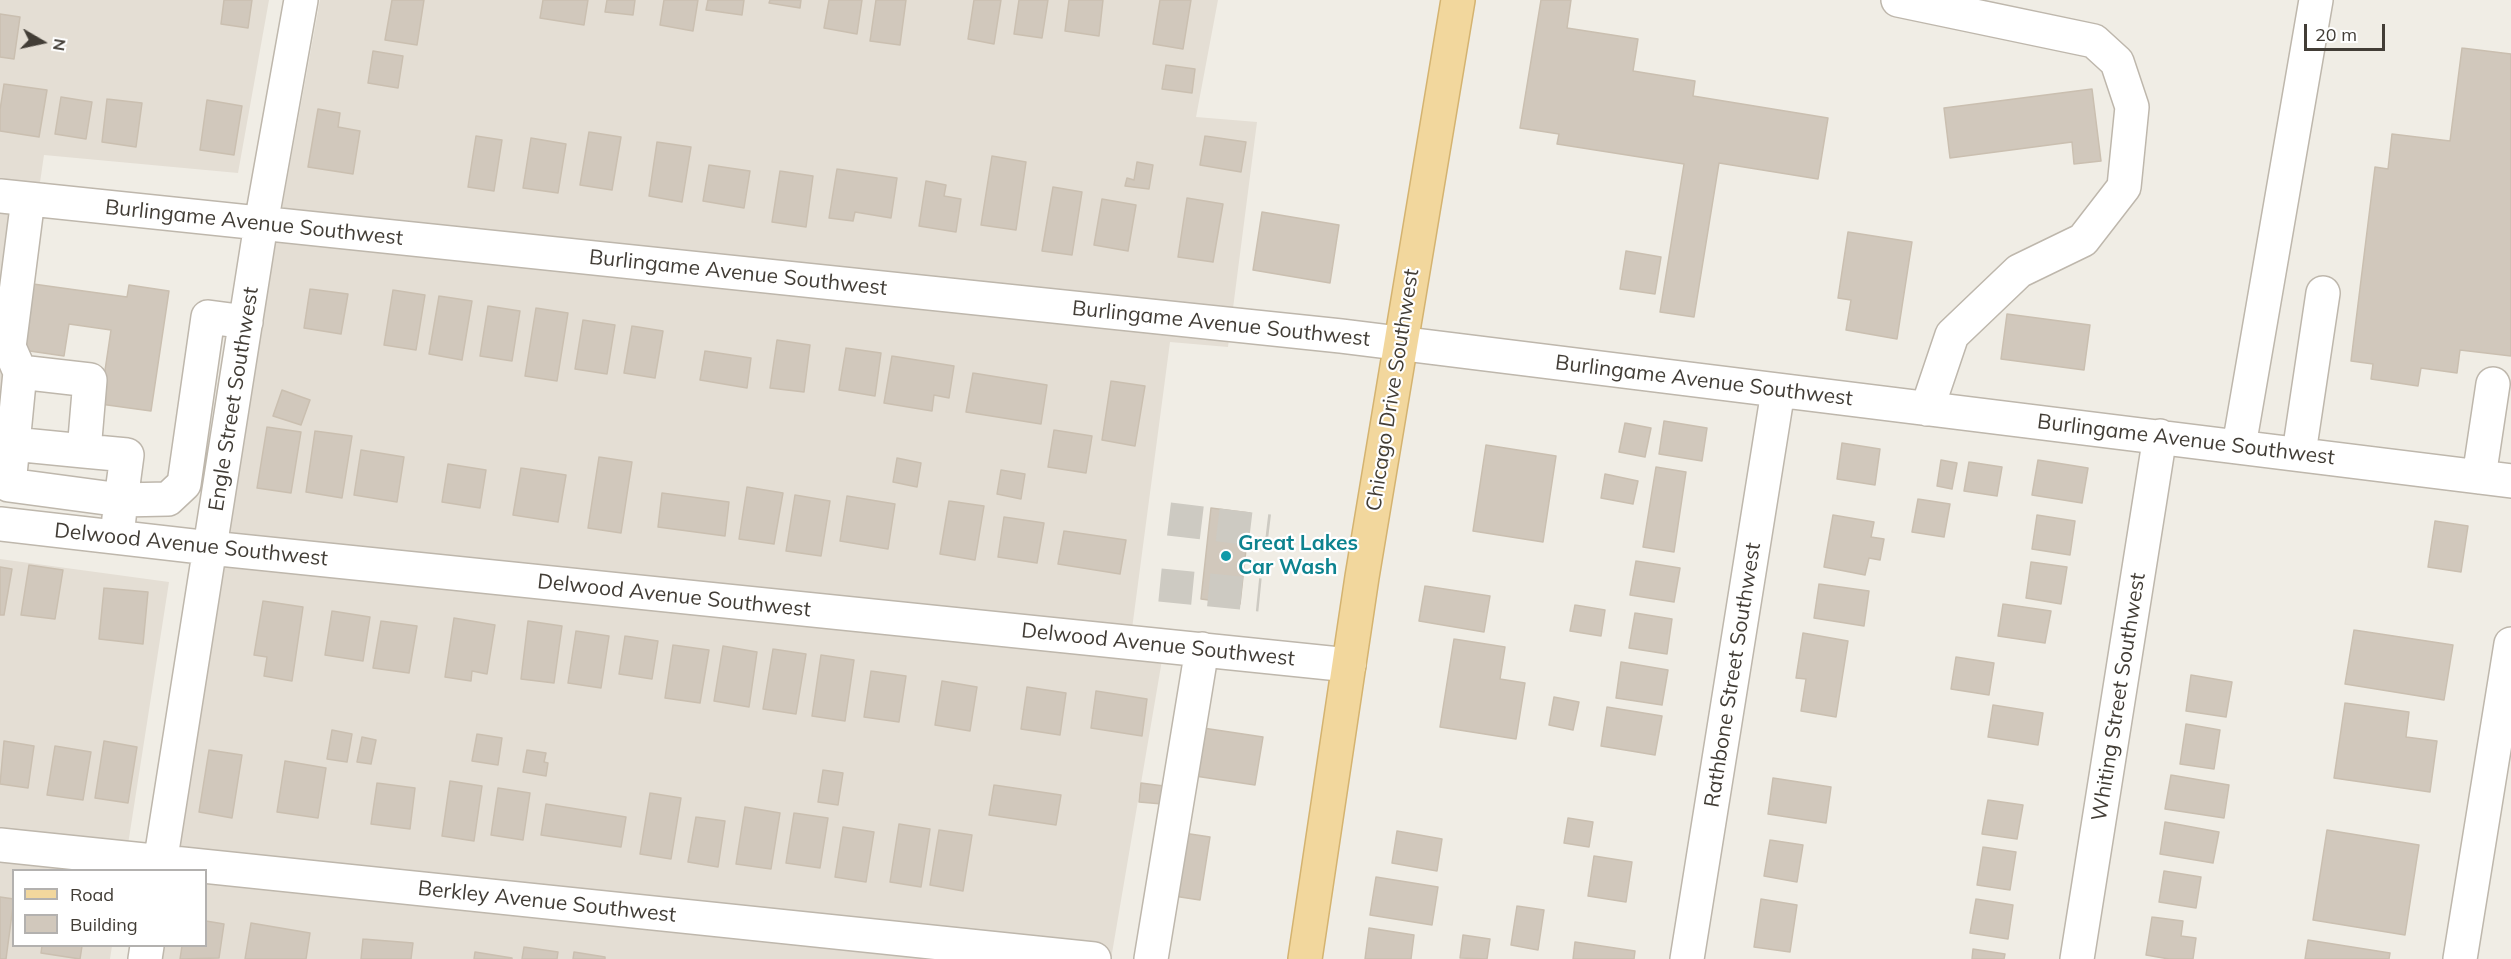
<!DOCTYPE html>
<html>
<head>
<meta charset="utf-8">
<style>
	body { margin:0 }
	#map { position:relative; width:2511px; height:959px; overflow:hidden; background:#f0ede5; font-family:Mulish,sans-serif }
	canvas { display:block }
	.legend { position:absolute; left:12px; top:869px; width:195px; height:78px; box-sizing:border-box; background:#fff; border:2px solid #b3b1af; margin:0; padding:8px 10px; list-style:none; font-size:18px; color:#423d36 }
	.legend li { display:flex; align-items:center; gap:12px; height:30px }
	.legend b { width:30px; border:2px solid #b3b1af }
	.north { position:absolute; left:12px; top:12px; width:60px; height:60px; -webkit-text-stroke:4px #fff; paint-order:stroke; rotate:99deg; font-size:16px; font-weight:700; line-height:24px; text-align:center; color:#423d36 }
	.north::after { content:''; display:block; margin:auto; width:21px; height:27px; background:#423d36; clip-path:polygon(50% 0,100% 100%,50% 72%,0 100%) }
	.scale { position:absolute; left:2304px; top:24px; width:81px; height:27px; box-sizing:border-box; border:3px solid #423d36; border-top:0; padding-left:8px; font-size:18px; line-height:21px; white-space:nowrap; color:#423d36; -webkit-text-stroke:4px #fff; paint-order:stroke }
</style>
</head>
<body>
<div id="map">
<canvas width="2511" height="959"></canvas>
<ul class="legend">
<li><b style="height:8px;background:#f2d79d"></b>Road</li>
<li><b style="height:16px;background:#d1c8bc"></b>Building</li>
</ul>
<div class="north">N</div>
<div class="scale">20 m</div>
</div>
<script>
const g = document.querySelector('canvas').getContext('2d');
g.lineJoin = 'round';
function paint(path, color) {
  g.fillStyle = color;
  g.fill(path, 'evenodd');
}
function toPath(rows) {
  const path = new Path2D();
  for (const r of rows) {
    path.moveTo(r[0], r[1]);
    for (let i = 2; i < r.length; i += 2) path.lineTo(r[i], r[i + 1]);
  }
  return path;
}
function strokePath(path, color, width, dash) {
  g.strokeStyle = color;
  g.lineWidth = width;
  g.lineCap = dash ? 'butt' : 'round';
  g.setLineDash(dash || []);
  g.stroke(path);
}
function label(font, color, halo, rows, align = 'center') {
  g.font = font + ' Mulish,sans-serif';
  g.lineWidth = 4.5;
  g.setLineDash([]);
  g.textBaseline = 'middle';
  g.strokeStyle = halo;
  g.fillStyle = color;
  for (const [text, x, y, turn = 0] of rows) {
    g.save();
    g.translate(x, y);
    g.rotate((+turn || 0) * Math.PI / 180);
    g.textAlign = isNaN(turn) ? turn : align;
    if (halo) g.strokeText(text, 0, 0);
    g.fillText(text, 0, 0);
    g.restore();
  }
}
paint(toPath([
	[0,0,269,0,238,173,44,155,0,456],
	[320,0,1218,0,1196,117,1257,122,1228,347,1170,342,1128,659,1162,660,1111,959,158,959,160,946,206,946,206,870,172,870,258,339],
	[0,559,169,582,124,870,14,870,14,946,112,946,110,959,0,959]
]), '#e4ded4');
const building = toPath([
	[224,0,252,0,248,28,221,24,224,0],
	[392,0,424,0,417,45,385,40,392,0],
	[543,0,588,0,584,25,540,18,543,0],
	[607,0,635,0,633,15,605,12,607,0],
	[664,0,698,0,693,31,660,25,664,0],
	[708,0,744,0,742,15,706,10,708,0],
	[770,0,801,0,800,8,769,3,770,0],
	[829,0,862,0,857,34,824,28,829,0],
	[876,0,906,0,900,45,870,41,876,0],
	[974,0,1001,0,994,44,968,39,974,0],
	[1019,0,1048,0,1042,38,1014,34,1019,0],
	[1069,0,1103,0,1099,36,1065,31,1069,0],
	[1160,0,1191,0,1183,49,1153,44,1160,0],
	[1541,0,1571,0,1567,28,1638,39,1633,71,1695,81,1693,96,1828,118,1818,179,1719,163,1694,317,1660,312,1684,164,1557,144,1559,134,1520,128,1541,0],
	[0,14,20,17,14,59,0,57,0,14],
	[2462,48,2511,54,2511,356,2460,350,2457,373,2421,368,2418,386,2371,379,2373,364,2351,361,2375,167,2388,169,2392,134,2450,141,2462,48],
	[373,51,403,56,398,88,368,83,373,51],
	[1166,65,1195,69,1192,93,1162,89,1166,65],
	[4,84,47,90,39,137,0,131,0,110,4,84],
	[2092,89,2101,161,2074,164,2072,142,1950,158,1944,108,2092,89],
	[61,97,92,102,86,139,55,134,61,97],
	[107,99,142,103,136,147,102,142,107,99],
	[207,100,242,106,234,155,200,150,207,100],
	[318,109,340,113,338,127,360,131,353,174,308,167,318,109],
	[589,132,621,137,612,190,580,185,589,132],
	[476,136,502,140,494,191,468,187,476,136],
	[1205,136,1246,142,1241,172,1200,165,1205,136],
	[531,138,566,144,558,193,523,188,531,138],
	[657,142,691,147,682,202,649,196,657,142],
	[992,156,1026,162,1016,230,981,225,992,156],
	[1137,162,1153,165,1149,189,1125,186,1127,178,1134,180,1137,162],
	[709,165,750,171,744,208,703,201,709,165],
	[837,169,897,178,891,218,855,212,853,221,829,218,837,169],
	[780,171,813,176,806,227,772,222,780,171],
	[926,181,946,185,944,196,961,199,956,232,919,226,926,181],
	[1053,187,1082,192,1072,255,1042,251,1053,187],
	[1187,198,1223,204,1213,262,1178,257,1187,198],
	[1102,199,1136,205,1128,251,1094,245,1102,199],
	[1262,212,1339,225,1330,283,1253,270,1262,212],
	[1848,232,1912,242,1897,339,1846,330,1851,300,1838,298,1848,232],
	[1626,251,1661,257,1655,294,1620,289,1626,251],
	[26,283,127,297,129,285,169,291,151,411,100,404,111,330,69,324,64,356,16,349,26,283],
	[310,289,348,294,341,334,304,328,310,289],
	[393,290,425,295,416,350,384,345,393,290],
	[439,296,472,301,462,360,429,354,439,296],
	[488,306,520,311,512,361,480,356,488,306],
	[536,308,568,313,557,381,525,376,536,308],
	[2007,314,2090,325,2084,370,2001,359,2007,314],
	[583,320,615,325,607,374,575,369,583,320],
	[632,326,663,331,655,378,624,373,632,326],
	[777,340,810,345,804,392,770,388,777,340],
	[846,348,881,353,875,396,839,390,846,348],
	[705,351,751,358,747,388,700,380,705,351],
	[892,356,954,366,949,398,934,395,932,411,884,403,892,356],
	[973,373,1047,385,1041,424,966,412,973,373],
	[1111,381,1145,386,1135,446,1102,440,1111,381],
	[282,390,310,400,301,425,273,416,282,390],
	[1664,421,1707,428,1702,461,1659,454,1664,421],
	[1625,423,1651,428,1645,457,1619,452,1625,423],
	[267,427,301,432,291,493,257,488,267,427],
	[1054,430,1092,436,1086,473,1048,467,1054,430],
	[315,431,352,436,342,498,306,492,315,431],
	[1842,443,1880,449,1875,485,1837,479,1842,443],
	[1486,445,1556,456,1543,542,1473,531,1486,445],
	[361,450,404,457,397,502,354,495,361,450],
	[599,457,632,462,621,533,588,528,599,457],
	[897,458,921,463,917,487,893,482,897,458],
	[1941,460,1957,463,1952,489,1937,486,1941,460],
	[2038,460,2088,468,2082,503,2032,495,2038,460],
	[1969,462,2002,467,1997,496,1964,491,1969,462],
	[448,464,486,470,480,508,442,502,448,464],
	[1656,467,1686,472,1674,552,1643,547,1656,467],
	[521,468,566,475,558,522,513,515,521,468],
	[1001,470,1025,474,1021,499,997,494,1001,470],
	[1605,474,1638,481,1633,504,1601,498,1605,474],
	[747,487,783,493,774,544,739,539,747,487],
	[662,493,729,502,725,536,658,527,662,493],
	[795,495,830,501,821,556,786,551,795,495],
	[847,496,895,504,888,549,840,541,847,496],
	[1918,499,1950,504,1944,537,1912,532,1918,499],
	[949,501,984,506,975,560,940,554,949,501],
	[1211,508,1250,513,1240,604,1201,599,1211,508],
	[1833,515,1874,522,1871,537,1884,539,1880,560,1869,558,1865,575,1824,567,1833,515],
	[2037,515,2075,521,2070,555,2032,549,2037,515],
	[1004,517,1044,523,1037,563,998,557,1004,517],
	[2435,521,2468,526,2461,572,2428,567,2435,521],
	[1064,531,1126,540,1120,574,1058,564,1064,531],
	[1636,561,1680,568,1674,602,1630,595,1636,561],
	[2031,562,2067,567,2061,604,2026,598,2031,562],
	[29,565,63,570,55,619,21,615,29,565],
	[0,567,12,569,4,615,0,615,0,567],
	[1819,584,1869,591,1864,626,1814,618,1819,584],
	[1425,586,1490,596,1484,632,1419,621,1425,586],
	[104,588,148,592,143,644,99,639,104,588],
	[263,601,303,607,292,681,264,676,267,657,254,655,263,601],
	[2003,604,2051,611,2045,643,1998,636,2003,604],
	[1575,605,1605,610,1601,636,1570,631,1575,605],
	[332,611,370,617,363,661,325,655,332,611],
	[1635,613,1672,619,1667,654,1629,648,1635,613],
	[454,618,495,625,487,674,472,671,471,681,445,677,454,618],
	[381,621,417,626,409,673,373,668,381,621],
	[528,621,562,626,554,683,521,679,528,621],
	[2354,630,2453,645,2444,700,2345,684,2354,630],
	[576,631,609,636,601,688,568,683,576,631],
	[1803,633,1848,641,1836,717,1801,711,1806,679,1796,678,1803,633],
	[625,636,658,641,652,679,619,674,625,636],
	[1454,639,1505,647,1500,679,1525,683,1516,739,1440,727,1454,639],
	[673,645,709,650,700,703,665,698,673,645],
	[723,646,757,652,749,707,714,701,723,646],
	[773,649,806,654,796,714,763,709,773,649],
	[821,655,854,660,845,721,812,716,821,655],
	[1956,657,1994,663,1989,695,1951,689,1956,657],
	[1621,662,1668,670,1662,705,1616,698,1621,662],
	[871,671,906,676,899,722,864,717,871,671],
	[2191,675,2232,682,2226,717,2186,711,2191,675],
	[942,681,977,687,970,731,935,725,942,681],
	[1027,687,1066,693,1060,735,1021,729,1027,687],
	[1096,691,1147,699,1142,736,1091,728,1096,691],
	[1554,697,1579,702,1573,730,1549,725,1554,697],
	[2345,703,2409,712,2406,737,2437,741,2430,792,2334,778,2345,703],
	[1993,705,2043,713,2038,745,1988,737,1993,705],
	[1607,707,1662,716,1655,755,1601,746,1607,707],
	[2186,724,2220,730,2214,769,2180,764,2186,724],
	[1203,728,1263,737,1255,785,1195,776,1203,728],
	[332,730,352,734,347,762,327,759,332,730],
	[477,734,502,738,498,765,472,761,477,734],
	[362,737,376,740,371,764,357,762,362,737],
	[4,741,34,746,28,788,0,784,4,741],
	[104,741,137,747,128,803,95,798,104,741],
	[55,746,91,752,83,800,47,795,55,746],
	[209,750,242,755,232,818,199,812,209,750],
	[527,750,546,753,544,762,548,763,546,776,523,772,527,750],
	[285,761,326,768,318,818,277,812,285,761],
	[823,770,843,773,838,805,818,802,823,770],
	[2171,775,2229,785,2224,818,2165,809,2171,775],
	[1773,778,1831,787,1826,823,1768,814,1773,778],
	[450,781,482,786,474,841,442,836,450,781],
	[377,783,415,788,410,829,371,824,377,783],
	[1141,783,1164,786,1162,804,1139,802,1141,783],
	[994,785,1061,795,1056,825,989,815,994,785],
	[498,788,530,793,523,840,491,835,498,788],
	[650,793,681,798,671,859,640,854,650,793],
	[1988,800,2023,805,2017,839,1982,834,1988,800],
	[546,804,626,817,621,847,541,835,546,804],
	[745,807,780,813,771,869,736,864,745,807],
	[794,813,828,818,820,868,786,863,794,813],
	[696,817,725,821,718,867,688,862,696,817],
	[1568,818,1593,822,1589,847,1564,843,1568,818],
	[2165,822,2219,832,2213,863,2160,854,2165,822],
	[899,824,930,829,921,887,890,882,899,824],
	[843,827,874,832,866,882,835,877,843,827],
	[939,830,972,835,963,891,930,885,939,830],
	[2327,830,2419,845,2405,935,2313,920,2327,830],
	[1397,831,1442,839,1437,871,1392,863,1397,831],
	[1177,832,1210,837,1200,900,1167,895,1177,832],
	[1770,840,1803,845,1797,882,1764,876,1770,840],
	[1983,847,2016,852,2010,890,1977,885,1983,847],
	[1594,856,1632,862,1626,902,1588,896,1594,856],
	[2164,871,2201,877,2196,908,2159,902,2164,871],
	[1376,877,1438,887,1432,925,1370,915,1376,877],
	[0,897,14,899,6,959,0,959,0,897],
	[1761,899,1797,905,1790,952,1754,947,1761,899],
	[1976,899,2013,905,2008,939,1970,933,1976,899],
	[1517,906,1544,910,1538,950,1511,945,1517,906],
	[2152,917,2183,921,2181,936,2196,938,2193,959,2169,959,2146,955,2152,917],
	[206,921,224,924,219,958,180,959,182,946,206,946,206,921],
	[251,923,310,933,306,959,245,959,251,923],
	[1369,928,1414,935,1411,959,1365,959,1369,928],
	[1463,935,1490,939,1487,959,1460,958,1463,935],
	[363,939,413,943,411,959,361,959,363,939],
	[2308,940,2390,953,2389,959,2305,959,2308,940],
	[1575,942,1635,951,1634,959,1573,959,1575,942],
	[42,946,82,946,80,959,41,953,42,946],
	[524,947,558,952,557,959,522,959,524,947],
	[1973,949,2005,954,2004,959,1972,959,1973,949],
	[475,952,512,958,512,959,474,959,475,952],
	[574,952,605,957,605,959,573,959,574,952]
]);
paint(building, '#d1c8bc');
strokePath(building, '#cabfb0', 1.5);
strokePath(toPath([
	[1169,519,1269,531],
	[1160,585,1260,595]
]), '#cdcac2', 33, [33, 16]);
const minor = toPath([
	[1898,0,2094,41,2117,62,2132,107,2124,187,2083,240,2019,271,1952,335,1927,409],
	[0,196,1341,336,2511,481],
	[20,372,9,347,28,199],
	[13,444,84,451],
	[2239,446,2316,0],
	[2299,453,2323,293],
	[2479,477,2493,384],
	[0,524,210,548,1349,665],
	[117,536,121,500,127,455,84,451,90,380,20,372,9,485,121,500,168,499,184,484,208,317,246,322],
	[0,845,1094,959],
	[159,870,261,224,301,0],
	[145,959,147,946],
	[1151,959,1202,649],
	[1687,959,1778,391],
	[2077,959,2160,436],
	[2460,959,2511,644]
]);
const major = toPath([
	[1305,959,1362,577,1458,0]
]);
strokePath(minor, '#beb7ac', 36);
strokePath(major, '#d4b370', 36);
strokePath(minor, '#fff', 33);
strokePath(major, '#f2d79d', 33);
for (const [x, y, r, color] of [
	[1226,556,6,"#0f9aa8"]
]) {
  const dot = new Path2D();
  dot.arc(x, y, r, 0, 2 * Math.PI);
  g.fillStyle = color;
  g.fill(dot);
  strokePath(dot, '#fff', 2);
}
label('21px', '#423d36', '#fff', [
	["Burlingame Avenue Southwest",254,223,6],
	["Burlingame Avenue Southwest",738,273,6],
	["Burlingame Avenue Southwest",1221,324,6],
	["Burlingame Avenue Southwest",1704,381,7],
	["Chicago Drive Southwest",1393,390,-81],
	["Engle Street Southwest",234,399,-81],
	["Burlingame Avenue Southwest",2186,440,7],
	["Delwood Avenue Southwest",191,545,6],
	["Delwood Avenue Southwest",674,596,6],
	["Delwood Avenue Southwest",1158,645,6],
	["Rathbone Street Southwest",1733,675,-81],
	["Whiting Street Southwest",2119,697,-81],
	["Berkley Avenue Southwest",547,902,6]
]);
label('bold 21px', '#0d838f', '#fff', [
	["Great Lakes",1238,544],
	["Car Wash",1238,568]
], 'left');
</script>
</body>
</html>
